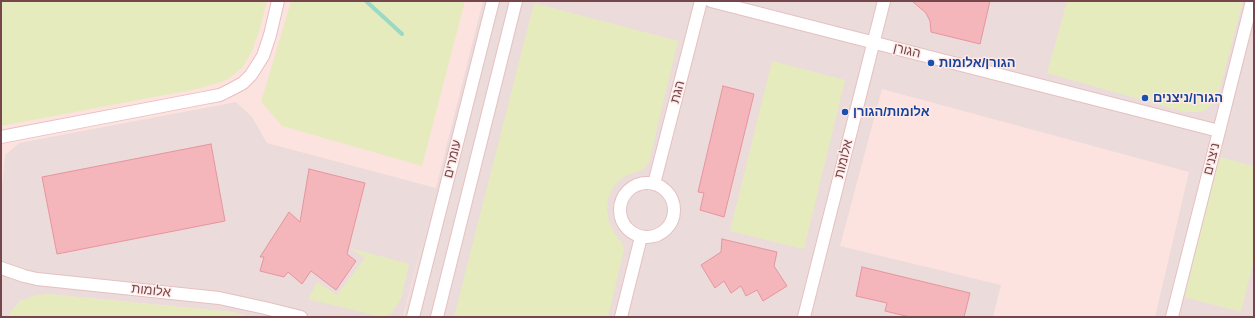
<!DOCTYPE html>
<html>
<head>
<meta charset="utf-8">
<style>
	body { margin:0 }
	#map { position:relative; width:1255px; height:318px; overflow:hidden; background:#fde3df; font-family:Arial,sans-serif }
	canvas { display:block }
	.frame { position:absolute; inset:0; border:2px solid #75464c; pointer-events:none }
</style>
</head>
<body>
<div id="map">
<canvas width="1255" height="318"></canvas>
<div class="frame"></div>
</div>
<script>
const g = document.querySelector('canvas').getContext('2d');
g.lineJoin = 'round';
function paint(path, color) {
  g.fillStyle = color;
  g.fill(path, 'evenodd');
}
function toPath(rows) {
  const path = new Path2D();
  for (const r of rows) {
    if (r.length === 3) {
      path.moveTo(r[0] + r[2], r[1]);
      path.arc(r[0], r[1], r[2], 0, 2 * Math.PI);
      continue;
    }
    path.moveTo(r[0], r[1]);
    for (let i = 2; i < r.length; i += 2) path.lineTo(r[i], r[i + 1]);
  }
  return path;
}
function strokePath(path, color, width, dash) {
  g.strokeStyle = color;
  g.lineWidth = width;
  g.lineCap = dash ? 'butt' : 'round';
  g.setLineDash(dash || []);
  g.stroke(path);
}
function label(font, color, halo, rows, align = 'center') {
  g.font = font + ' Arial,Heebo,sans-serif';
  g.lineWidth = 3;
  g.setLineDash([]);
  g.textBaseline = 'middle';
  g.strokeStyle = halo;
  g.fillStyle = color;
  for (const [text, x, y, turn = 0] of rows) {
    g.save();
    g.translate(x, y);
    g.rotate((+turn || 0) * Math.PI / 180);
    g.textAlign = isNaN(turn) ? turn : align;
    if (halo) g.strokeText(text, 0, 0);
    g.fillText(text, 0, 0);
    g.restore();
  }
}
paint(toPath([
	[483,1,1254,1,1254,317,1155,317,1189,172,882,89,840,246,1001,285,993,317,404,317,426,228,403,317,251,317,232,312,47,294,20,301,7,317,1,317,1,196,5,155,19,143,236,102,252,117,267,143,436,188]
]), '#ebdbdb');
paint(toPath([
	[1,1,267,1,259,32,252,51,243,67,227,80,202,88,1,126],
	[291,1,465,1,422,166,282,126,261,102],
	[1067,1,1243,1,1220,88,1214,103,1206,110,1200,112,1185,112,1047,73],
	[534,3,678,41,649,162,643,170,627,175,618,181,612,189,608,199,607,210,609,221,613,231,622,243,624,249,608,317,454,317],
	[772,61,845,80,804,249,730,231],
	[1219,157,1254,166,1254,259,1241,312,1184,297],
	[350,248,409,264,401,299,391,314,384,316,377,316,308,299,317,282,337,295,365,258],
	[47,294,232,312,249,317,7,317,20,301,33,296]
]), '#e6ebbe');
strokePath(toPath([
	[366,1,402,34]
]), '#99d9c5', 4);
const building = toPath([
	[912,1,990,1,980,44,931,32,930,21,926,13,912,1],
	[723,86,754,94,724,217,700,210,704,193,698,192,723,86],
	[211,144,225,221,57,254,42,177,211,144],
	[309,169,365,183,347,254,356,261,336,290,311,271,302,284,288,272,284,277,260,271,264,257,260,257,289,212,300,222,309,169],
	[722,239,777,252,774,266,787,286,763,301,757,290,746,296,741,286,731,293,724,281,715,288,701,265,721,252,722,239],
	[862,267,970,293,964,317,910,317,885,311,887,303,856,296,862,267]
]);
paint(building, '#f4b6bb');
strokePath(building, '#e7959d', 1);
const minor = toPath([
	[711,1,1219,131],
	[1,137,204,98,220,95,232,89,243,83,251,75,263,56,270,35,278,1],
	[647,210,27],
	[654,184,701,1],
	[1,268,24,276,37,279,219,298,265,308,301,317],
	[413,317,493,1],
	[437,317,516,1],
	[621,317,641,237],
	[804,317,884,1],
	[1172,317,1252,1]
]);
strokePath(minor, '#e6c0c1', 14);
strokePath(minor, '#fff', 12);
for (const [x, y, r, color] of [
	[931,63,4,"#1a4fb4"],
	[1145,98,4,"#1a4fb4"],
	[845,112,4,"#1a4fb4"]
]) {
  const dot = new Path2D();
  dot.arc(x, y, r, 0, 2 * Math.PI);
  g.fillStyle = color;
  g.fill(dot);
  strokePath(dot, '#ffeae7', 1.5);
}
label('13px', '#75464c', '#ffeae7', [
	["הגורן",907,51,14],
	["הגת",678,92,-75],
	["עומרים",453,159,-76],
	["אלומות",844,159,-76],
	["ניצנים",1212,159,-76],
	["אלומות",151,291,6]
]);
label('bold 13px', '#164399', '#ffeae7', [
	["הגורן/אלומות",939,63],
	["הגורן/ניצנים",1153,98],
	["אלומות/הגורן",853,112]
], 'left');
</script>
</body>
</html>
